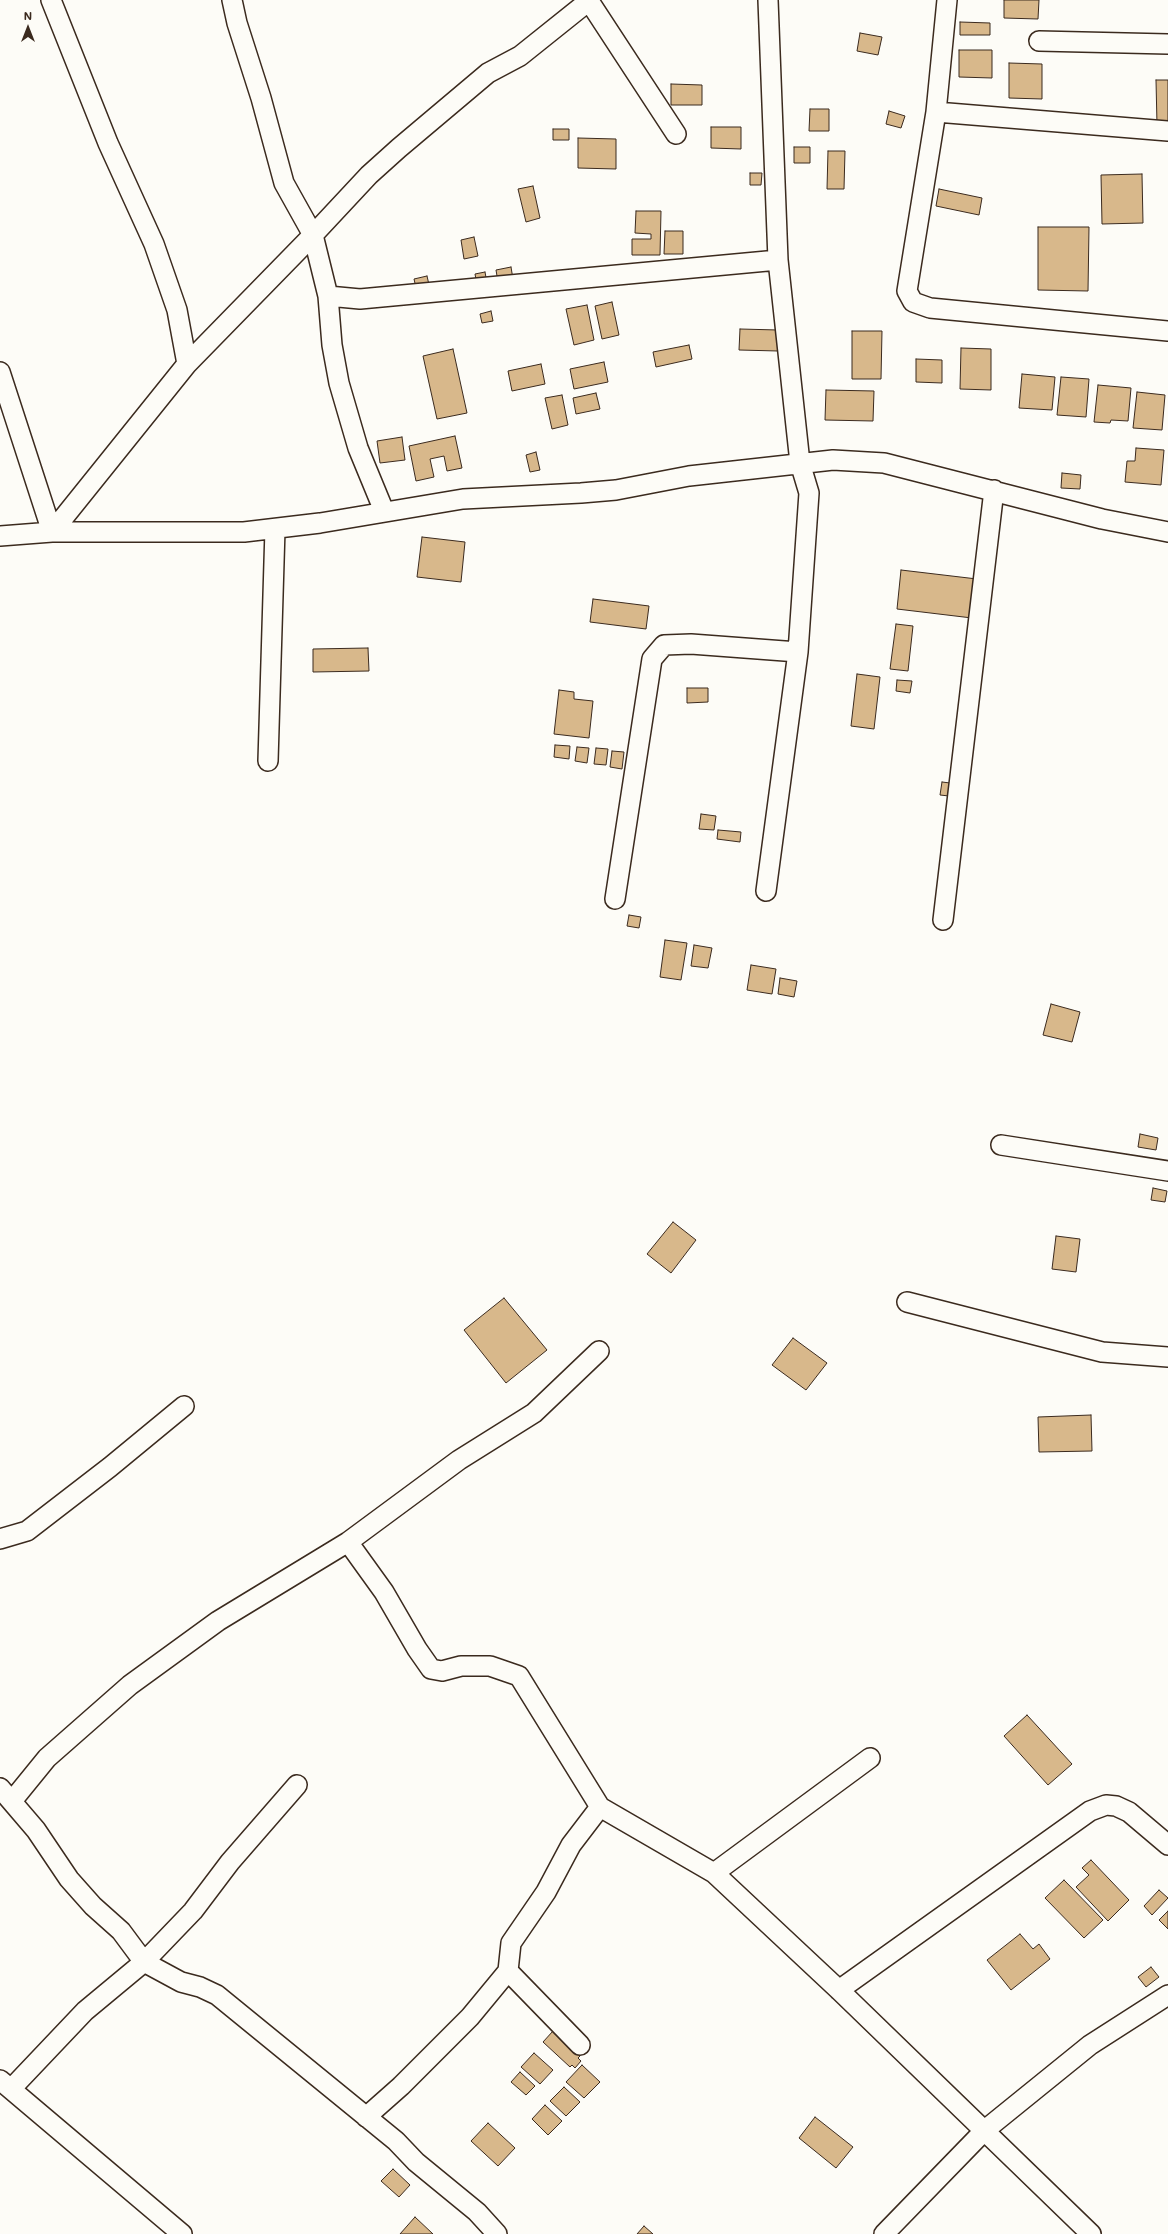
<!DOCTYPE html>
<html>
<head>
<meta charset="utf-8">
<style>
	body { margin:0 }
	#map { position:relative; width:1168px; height:2234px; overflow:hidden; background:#fdfcf7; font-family:Mali,sans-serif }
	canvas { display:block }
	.north { position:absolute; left:8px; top:8px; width:40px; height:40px; -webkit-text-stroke:3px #fdfcf7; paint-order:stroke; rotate:0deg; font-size:11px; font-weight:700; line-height:16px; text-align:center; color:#3b2a1e }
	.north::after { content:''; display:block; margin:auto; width:14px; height:18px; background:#3b2a1e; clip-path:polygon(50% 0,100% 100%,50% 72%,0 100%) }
</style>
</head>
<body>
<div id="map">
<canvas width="1168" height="2234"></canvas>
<div class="north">N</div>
</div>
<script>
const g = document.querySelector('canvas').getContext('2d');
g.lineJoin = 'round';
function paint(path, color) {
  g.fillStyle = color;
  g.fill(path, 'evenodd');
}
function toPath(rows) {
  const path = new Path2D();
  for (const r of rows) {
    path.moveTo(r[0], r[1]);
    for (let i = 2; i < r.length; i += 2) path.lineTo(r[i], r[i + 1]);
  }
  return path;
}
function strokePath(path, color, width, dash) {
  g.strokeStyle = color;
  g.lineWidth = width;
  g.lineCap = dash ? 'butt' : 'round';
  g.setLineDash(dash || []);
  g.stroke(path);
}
const building = toPath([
	[1004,0,1039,0,1038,19,1004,18,1004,0],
	[960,22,990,23,990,35,960,35,960,22],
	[860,33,882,37,878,55,857,51,860,33],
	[959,50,992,50,992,78,959,77,959,50],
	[1009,63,1042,64,1042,99,1009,98,1009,63],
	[1156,80,1168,80,1168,125,1157,125,1156,80],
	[671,84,702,85,702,105,671,105,671,84],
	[810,109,829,109,829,131,809,131,810,109],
	[889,111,905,116,901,128,886,124,889,111],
	[711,127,741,127,741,149,711,148,711,127],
	[553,129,569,129,569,140,553,140,553,129],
	[578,138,616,139,616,169,578,168,578,138],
	[794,147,810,147,810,163,794,163,794,147],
	[828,151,845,151,844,189,827,189,828,151],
	[750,173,762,173,761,185,750,185,750,173],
	[1142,174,1143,223,1102,224,1101,175,1142,174],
	[533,186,540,218,526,222,518,189,533,186],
	[939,189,982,198,979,215,936,206,939,189],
	[636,211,661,211,660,255,632,255,632,239,651,239,651,234,635,233,636,211],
	[1038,227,1089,227,1088,291,1038,290,1038,227],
	[665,231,683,231,683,254,664,254,665,231],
	[474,237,478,256,464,259,461,240,474,237],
	[511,267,513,279,498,282,496,270,511,267],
	[485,272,487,283,477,285,475,274,485,272],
	[427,276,430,289,417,292,414,279,427,276],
	[612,302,619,335,602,339,595,306,612,302],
	[587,305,594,340,574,345,566,309,587,305],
	[491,311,493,321,482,323,480,314,491,311],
	[740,329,778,330,778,351,739,350,740,329],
	[852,331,882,331,881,379,852,379,852,331],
	[689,345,692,359,656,367,653,352,689,345],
	[961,348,991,349,991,390,960,389,961,348],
	[453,349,467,413,437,419,423,356,453,349],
	[916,359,942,360,942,383,916,382,916,359],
	[604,362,608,382,574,389,570,369,604,362],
	[541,364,545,384,512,391,508,371,541,364],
	[1022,374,1055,377,1052,410,1019,408,1022,374],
	[1061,377,1089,379,1086,417,1057,415,1061,377],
	[1098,385,1131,388,1128,421,1111,420,1110,423,1094,422,1098,385],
	[826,390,874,391,873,421,825,420,826,390],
	[1137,392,1165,395,1162,430,1133,428,1137,392],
	[596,393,600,409,576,414,573,398,596,393],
	[562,395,568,425,552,429,545,398,562,395],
	[455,436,462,468,447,471,444,456,430,459,434,477,416,481,409,446,455,436],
	[402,437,405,460,380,463,377,441,402,437],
	[1136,448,1164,450,1161,485,1125,482,1127,461,1135,461,1136,448],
	[536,452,540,470,530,472,526,455,536,452],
	[1062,473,1081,475,1080,489,1061,488,1062,473],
	[422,537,465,542,461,582,417,577,422,537],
	[901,570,977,579,972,618,897,609,901,570],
	[593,599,649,606,646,629,590,622,593,599],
	[896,624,913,626,908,671,890,669,896,624],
	[368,648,369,671,313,672,313,649,368,648],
	[857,674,880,677,874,729,851,726,857,674],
	[897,680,912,681,910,693,896,691,897,680],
	[687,688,708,688,708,702,687,703,687,688],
	[559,690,574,692,574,699,593,701,589,738,554,734,559,690],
	[555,745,570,746,569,759,554,757,555,745],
	[577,747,589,748,587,763,575,761,577,747],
	[596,748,608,749,606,765,594,764,596,748],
	[612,751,624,752,622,769,610,767,612,751],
	[942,782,950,783,949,796,940,795,942,782],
	[701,814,716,816,714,830,699,829,701,814],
	[718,830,741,832,740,842,717,839,718,830],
	[629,915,641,917,639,928,627,926,629,915],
	[665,940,687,943,681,980,660,977,665,940],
	[694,945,712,948,708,968,691,966,694,945],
	[751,965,776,969,772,994,747,990,751,965],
	[780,978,797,981,794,997,778,994,780,978],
	[1051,1004,1080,1012,1072,1042,1043,1035,1051,1004],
	[1140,1134,1158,1138,1156,1150,1138,1147,1140,1134],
	[1153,1188,1167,1191,1165,1202,1151,1200,1153,1188],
	[673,1222,696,1240,671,1273,647,1254,673,1222],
	[1056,1236,1080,1239,1076,1272,1052,1269,1056,1236],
	[504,1298,547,1350,506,1383,464,1330,504,1298],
	[793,1338,827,1363,806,1390,772,1365,793,1338],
	[1091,1415,1092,1451,1039,1452,1038,1417,1091,1415],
	[1027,1715,1072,1764,1048,1785,1004,1736,1027,1715],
	[1091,1860,1129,1900,1108,1921,1076,1887,1089,1875,1082,1868,1091,1860],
	[1064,1880,1103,1920,1084,1938,1045,1898,1064,1880],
	[1159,1890,1168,1898,1152,1915,1144,1906,1159,1890],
	[1168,1911,1168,1929,1159,1920,1168,1911],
	[1020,1934,1033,1949,1039,1944,1050,1959,1011,1990,987,1960,1020,1934],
	[1151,1967,1159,1977,1146,1987,1138,1977,1151,1967],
	[553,2031,580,2056,578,2058,581,2061,575,2068,572,2065,570,2067,543,2042,553,2031],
	[534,2053,553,2070,540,2084,521,2067,534,2053],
	[582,2065,600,2082,584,2098,566,2082,582,2065],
	[520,2072,535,2086,526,2095,511,2082,520,2072],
	[564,2087,580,2102,566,2116,550,2101,564,2087],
	[545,2105,562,2121,548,2135,532,2119,545,2105],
	[815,2117,853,2147,836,2168,799,2138,815,2117],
	[488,2123,515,2148,498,2166,471,2141,488,2123],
	[393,2169,410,2185,399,2197,381,2181,393,2169],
	[415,2217,433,2234,400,2234,415,2217],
	[644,2226,653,2234,637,2234,644,2226]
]);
paint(building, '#d8b88b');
strokePath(building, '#3b2a1e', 1);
const street = toPath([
	[947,0,936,112,907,291,913,302,930,308,1168,331],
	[589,1,676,134],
	[1039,41,1168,44],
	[936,112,1168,131],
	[328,296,360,299,778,260],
	[187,364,313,235,284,183,261,98,237,23,232,0],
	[0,372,52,532,187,364,177,310,154,244,108,143,51,0],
	[384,511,358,448,339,383,332,345,328,296,313,235,369,175,399,148,488,73,520,56,590,0],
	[0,536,52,532,244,532,320,523,463,499,581,493,616,490,689,476,833,460,884,463,1102,519,1168,532],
	[268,761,275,529],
	[766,891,798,652,809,493,800,463,778,260,768,0],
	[615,899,652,659,664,645,691,644,798,652],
	[943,920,994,490],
	[1001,1145,1168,1171],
	[907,1302,1102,1352,1168,1357],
	[0,1539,27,1531,110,1467,184,1406],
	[348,1542,384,1592,417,1649,431,1669,442,1671,461,1666,490,1666,519,1676,600,1807],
	[0,1788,36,1830,69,1879,93,1906,121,1931,144,1962,181,1982,200,1987,217,1995,396,2141,416,2162,477,2212,497,2234],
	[12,1801,47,1758,130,1685,218,1621,348,1542,459,1460,534,1413,599,1351],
	[714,1873,870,1758],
	[508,1971,580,2045],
	[839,1990,1090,1811,1106,1805,1116,1806,1129,1812,1168,1845],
	[0,2080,182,2234],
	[11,2089,85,2011,144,1962,193,1911,230,1862,297,1785],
	[366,2117,401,2086,470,2017,508,1971,511,1943,546,1892,571,1845,600,1807,714,1873,839,1990,1091,2234],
	[884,2234,985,2130,1090,2045,1168,1995]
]);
strokePath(street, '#3b2a1e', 22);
strokePath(street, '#fdfcf7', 19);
</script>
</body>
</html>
